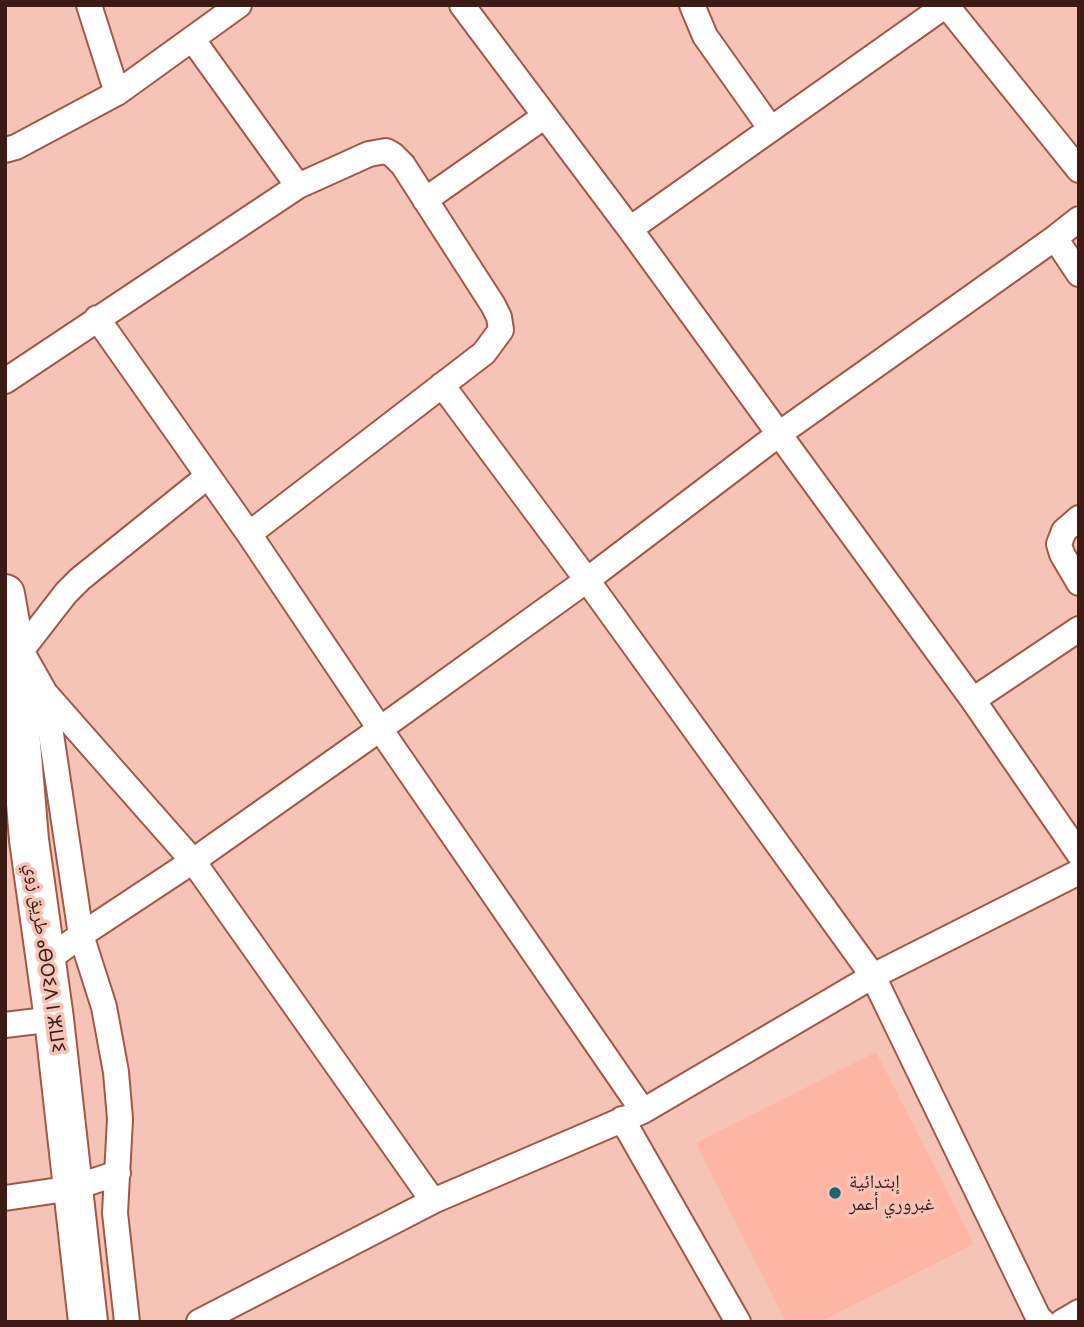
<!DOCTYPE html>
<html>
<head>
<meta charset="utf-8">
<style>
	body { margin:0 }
	#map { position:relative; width:1084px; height:1327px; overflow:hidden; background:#f6c3b7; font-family:Raleway,sans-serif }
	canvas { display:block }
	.frame { position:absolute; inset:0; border:7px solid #3b1b14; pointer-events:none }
</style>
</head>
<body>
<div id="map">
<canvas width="1084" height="1327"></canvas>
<div class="frame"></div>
</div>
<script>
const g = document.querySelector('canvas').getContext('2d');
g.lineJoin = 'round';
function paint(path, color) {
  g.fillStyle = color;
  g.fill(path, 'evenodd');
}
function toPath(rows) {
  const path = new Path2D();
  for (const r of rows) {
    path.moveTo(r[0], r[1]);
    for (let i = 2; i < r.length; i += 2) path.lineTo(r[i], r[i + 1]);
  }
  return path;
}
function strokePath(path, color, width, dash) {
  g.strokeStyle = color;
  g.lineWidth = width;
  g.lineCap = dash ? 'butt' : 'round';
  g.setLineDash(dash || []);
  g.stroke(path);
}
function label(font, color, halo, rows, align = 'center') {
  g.font = font + ' Raleway,"Noto Naskh Arabic","Noto Sans Tifinagh",sans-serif';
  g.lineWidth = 7;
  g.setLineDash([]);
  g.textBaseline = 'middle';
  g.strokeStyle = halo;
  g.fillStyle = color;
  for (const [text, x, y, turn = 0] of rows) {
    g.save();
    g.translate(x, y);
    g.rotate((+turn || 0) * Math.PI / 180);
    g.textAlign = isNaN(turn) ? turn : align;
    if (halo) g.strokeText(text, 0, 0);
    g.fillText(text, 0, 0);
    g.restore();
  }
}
paint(toPath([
	[876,1052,974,1244,819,1322,786,1322,696,1143]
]), '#ffb5a4');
const minor = toPath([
	[89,5,117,93],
	[462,5,630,229,779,434,973,700,1079,854],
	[692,5,705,36,771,129],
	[946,5,1079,170],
	[193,40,298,186],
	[5,150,16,147,117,93,239,5],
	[425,200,545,116],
	[630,229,946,5],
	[1055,238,1079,274],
	[97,318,249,534,380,729,643,1111],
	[5,381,298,186,369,154,386,151,393,155,403,165,493,305,499,317,501,330,484,353,249,534],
	[442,385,587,580,873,976,1038,1317,1043,1322],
	[1079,518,1064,531,1059,544,1062,554,1079,583],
	[19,647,45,693,193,861,433,1201],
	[21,651,66,593,80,579,208,476],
	[45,694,81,935,104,1007,116,1072,120,1119,115,1213,127,1322],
	[973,700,1079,629],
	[46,961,81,935,193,861,380,729,587,580,779,434,1055,238,1079,219],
	[5,1025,54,1019],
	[622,1119,738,1322],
	[5,1198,73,1188,118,1173],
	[199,1322,433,1201,643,1111,873,976,1079,872],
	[1062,1322,1079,1312]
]);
const primary = toPath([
	[5,594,12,634,29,840,54,1019,88,1322]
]);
strokePath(minor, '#a35847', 28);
strokePath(primary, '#a35847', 42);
strokePath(minor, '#fff', 24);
strokePath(primary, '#fff', 38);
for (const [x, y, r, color] of [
	[835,1193,7,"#1c6472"]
]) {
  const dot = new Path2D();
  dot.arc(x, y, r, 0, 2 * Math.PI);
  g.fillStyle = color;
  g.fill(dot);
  strokePath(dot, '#f6c3b7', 2.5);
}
label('19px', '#3b1b14', '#f6c3b7', [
	["طريق زوي ⴰⴱⵔⵉⴷ ⵏ ⵣⵡⵉ",45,958,82]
]);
label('19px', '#3b1b14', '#f6c3b7', [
	["إبتدائية",849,1182],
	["غبروري أعمر",849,1204]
], 'left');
</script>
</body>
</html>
